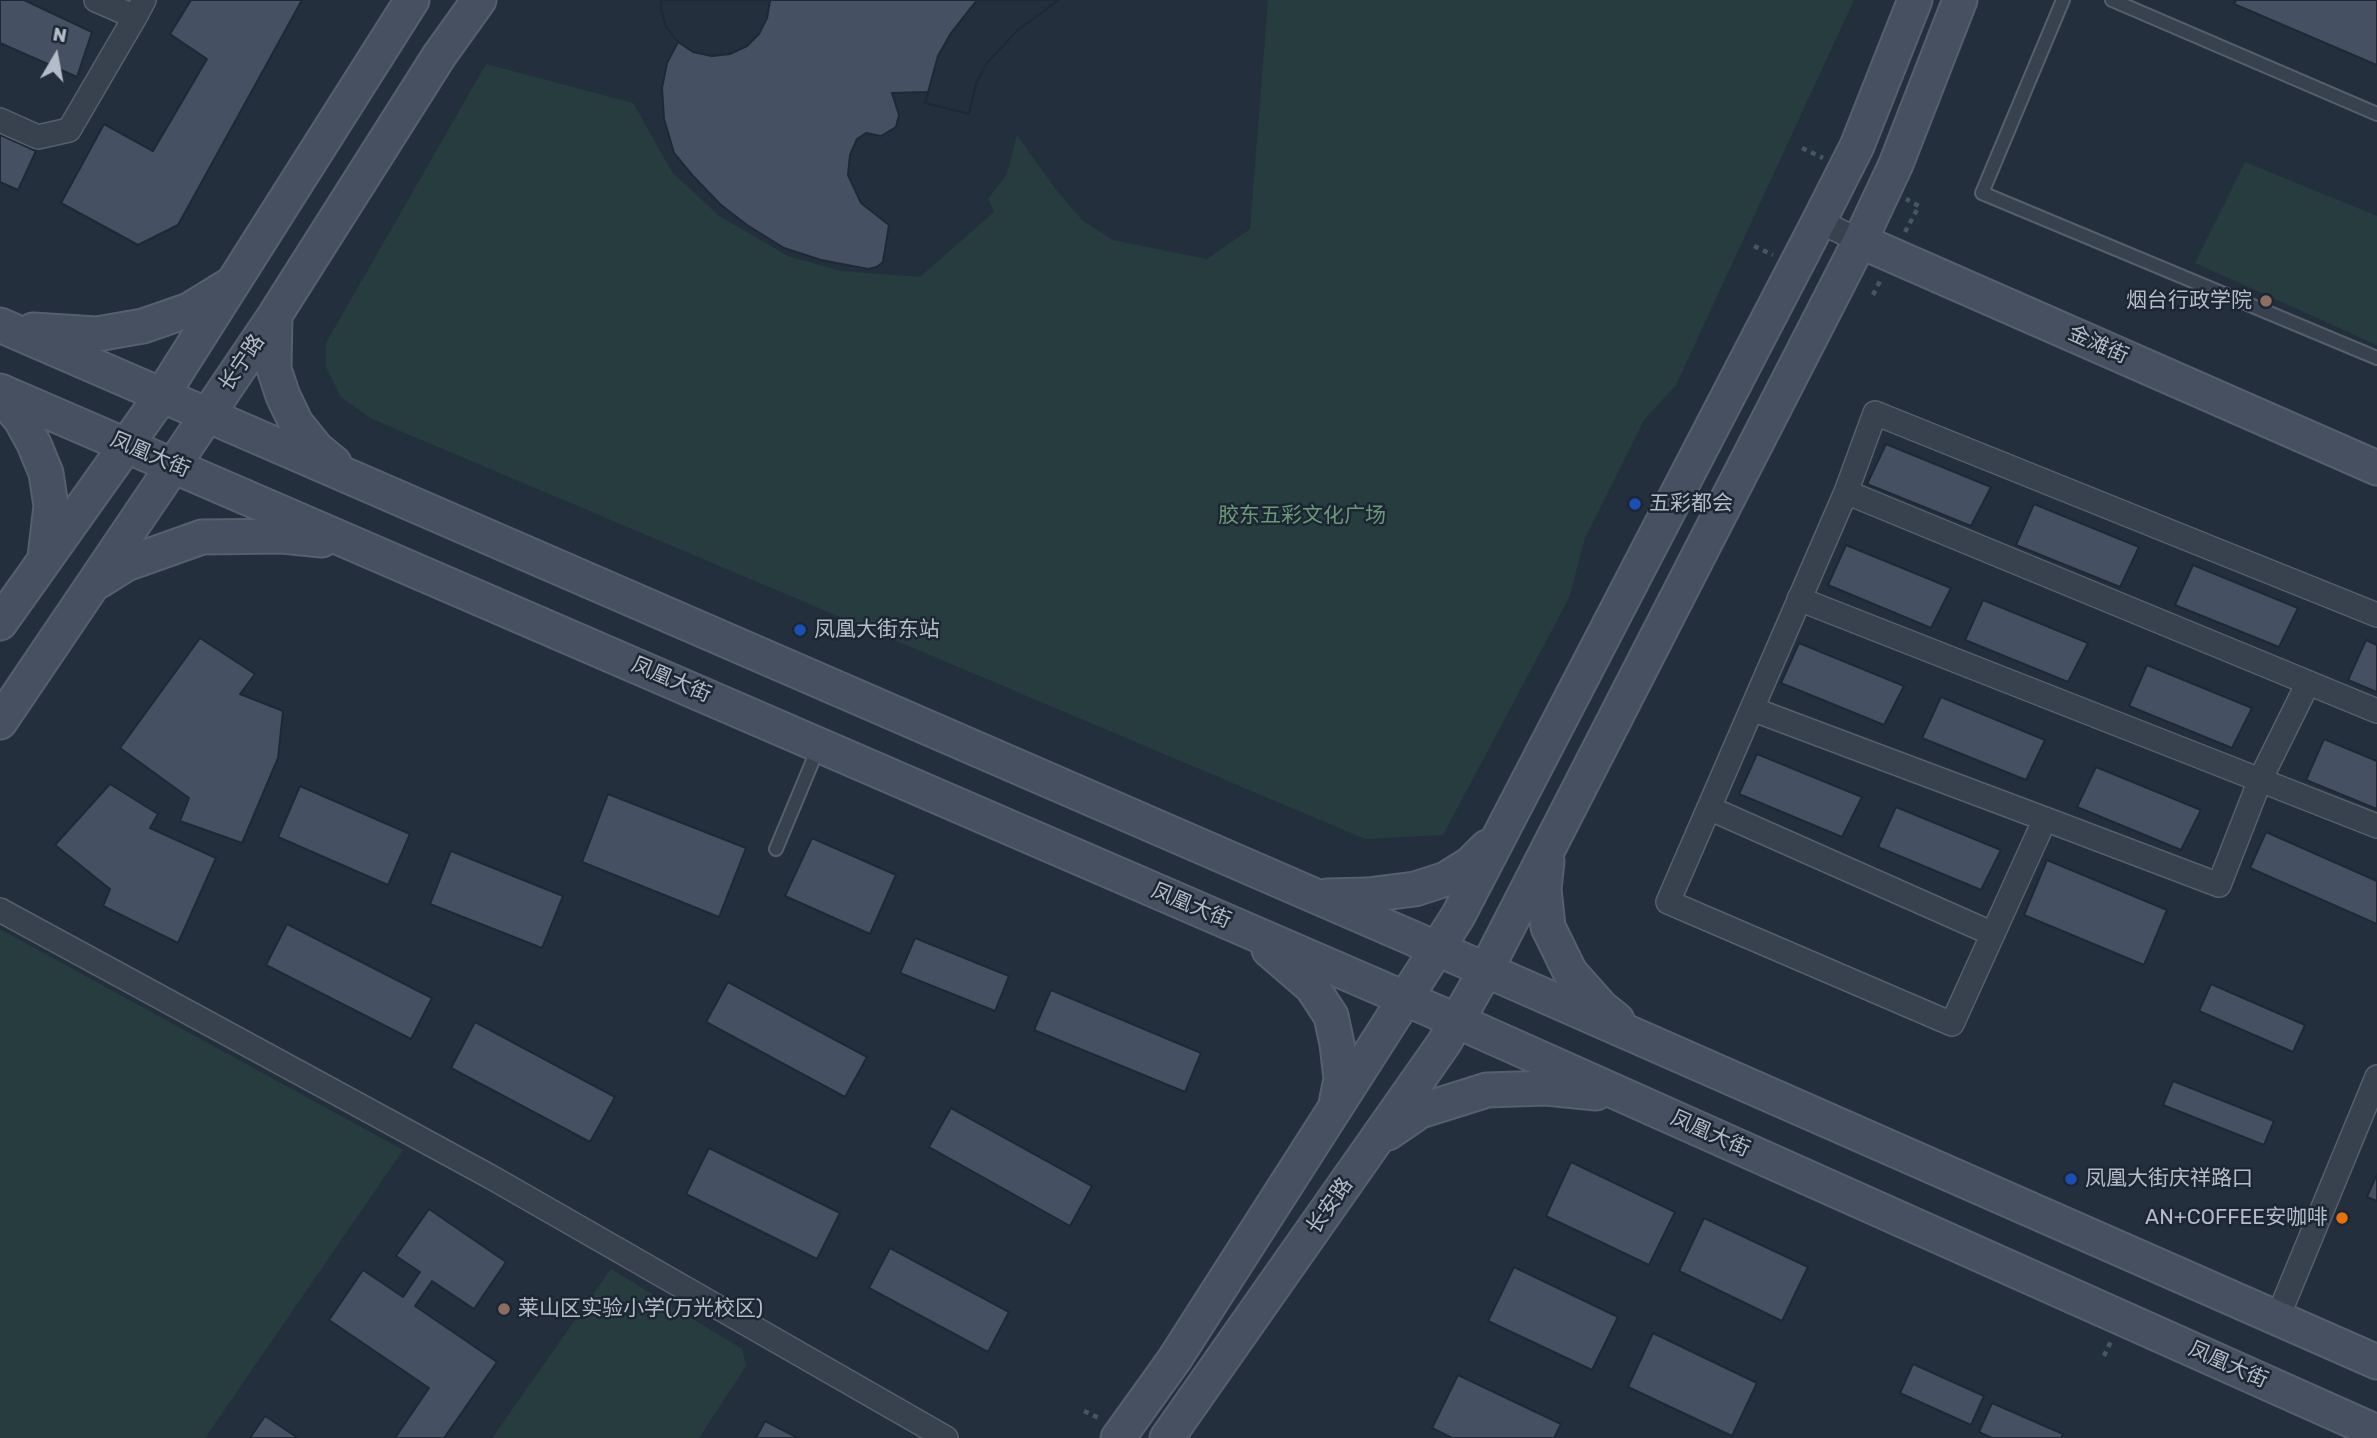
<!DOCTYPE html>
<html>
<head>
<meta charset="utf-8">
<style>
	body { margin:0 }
	#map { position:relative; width:2377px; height:1438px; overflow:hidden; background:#242f3e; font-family:Rubik,sans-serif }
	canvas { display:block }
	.north { position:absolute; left:21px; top:21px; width:70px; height:70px; -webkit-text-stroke:5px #1d2633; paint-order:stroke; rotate:10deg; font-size:19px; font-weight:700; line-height:28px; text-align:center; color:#b4bcc9 }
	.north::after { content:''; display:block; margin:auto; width:24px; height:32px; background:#b4bcc9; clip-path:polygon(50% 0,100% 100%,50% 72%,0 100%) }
</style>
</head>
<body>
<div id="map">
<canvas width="2377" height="1438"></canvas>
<div class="north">N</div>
</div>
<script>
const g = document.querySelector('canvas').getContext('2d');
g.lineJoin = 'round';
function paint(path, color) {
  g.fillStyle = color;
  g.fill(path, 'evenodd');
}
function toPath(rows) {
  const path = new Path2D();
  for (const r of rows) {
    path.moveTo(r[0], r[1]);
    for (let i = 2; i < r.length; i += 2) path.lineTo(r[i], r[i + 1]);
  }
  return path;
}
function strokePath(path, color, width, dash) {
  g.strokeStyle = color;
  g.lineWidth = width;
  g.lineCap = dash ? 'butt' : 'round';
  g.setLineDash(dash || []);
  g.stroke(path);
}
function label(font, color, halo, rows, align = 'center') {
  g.font = font + ' Rubik,"Noto Sans SC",sans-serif';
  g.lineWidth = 5;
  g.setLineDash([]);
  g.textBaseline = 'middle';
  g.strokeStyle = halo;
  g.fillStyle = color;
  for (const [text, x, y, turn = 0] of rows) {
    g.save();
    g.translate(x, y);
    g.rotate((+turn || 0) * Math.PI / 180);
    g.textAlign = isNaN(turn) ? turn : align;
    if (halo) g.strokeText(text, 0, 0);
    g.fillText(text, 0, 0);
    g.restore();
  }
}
paint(toPath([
	[1268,0,1854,0,1676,385,1644,420,1585,538,1569,598,1443,835,1365,839,372,419,341,397,326,367,326,343,486,64,633,103,672,172,719,216,788,256,841,271,920,277,994,212,988,199,1007,174,1017,135,1057,191,1083,221,1113,240,1207,259,1250,229],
	[2245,162,2377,216,2377,345,2195,263],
	[0,929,403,1150,205,1438,0,1438],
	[611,1269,742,1349,746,1366,699,1438,492,1438]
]), '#263c3f');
const building = toPath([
	[0,0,24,0,92,32,77,77,0,43,0,0],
	[191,0,302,0,178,225,138,245,61,203,104,124,153,151,207,59,170,34,191,0],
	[661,0,770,0,770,1,767,18,759,34,747,46,730,54,712,56,693,52,678,42,666,27,661,9,661,0],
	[661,0,1059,0,1019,29,986,64,976,84,969,114,925,103,928,92,892,93,899,115,896,127,881,136,866,133,857,139,850,155,848,175,861,203,889,225,883,262,877,267,868,269,821,260,784,248,747,225,721,205,693,176,674,153,664,119,662,88,667,63,678,42,666,27,661,9,661,0],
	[977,0,1059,0,1019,29,986,64,976,84,969,114,925,103,938,56,951,33,977,0],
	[2236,0,2377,0,2377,65,2234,4,2236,0],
	[0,135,36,151,18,190,0,182,0,135],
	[1886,444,1991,487,1971,526,1867,484,1886,444],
	[2034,504,2139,547,2120,587,2016,545,2034,504],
	[1846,545,1951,588,1931,628,1828,585,1846,545],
	[2193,565,2298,608,2279,647,2175,605,2193,565],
	[1983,600,2088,643,2068,682,1965,640,1983,600],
	[200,638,255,674,240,694,283,711,278,758,242,843,180,821,189,798,120,748,200,638],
	[2366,640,2377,645,2377,692,2348,680,2366,640],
	[1799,643,1904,686,1884,725,1781,683,1799,643],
	[2147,665,2252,708,2232,748,2129,706,2147,665],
	[1941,697,2045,740,2026,780,1922,738,1941,697],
	[2324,739,2377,761,2377,809,2306,780,2324,739],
	[1757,754,1862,797,1842,837,1739,794,1757,754],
	[2096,767,2201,810,2181,850,2077,807,2096,767],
	[110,784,158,814,150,828,216,858,178,943,103,906,110,889,55,845,110,784],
	[300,786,410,834,388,885,278,837,300,786],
	[608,794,746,848,719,917,582,862,608,794],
	[1896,807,2001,850,1981,890,1878,847,1896,807],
	[2266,832,2377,881,2377,924,2250,868,2266,832],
	[812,838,896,875,870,934,785,896,812,838],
	[451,851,563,896,542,948,430,904,451,851],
	[2047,860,2167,910,2144,965,2024,915,2047,860],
	[287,924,432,998,411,1039,266,965,287,924],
	[915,938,1009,976,995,1011,900,973,915,938],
	[728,982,867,1057,845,1097,706,1022,728,982],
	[2211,984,2305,1025,2293,1052,2199,1011,2211,984],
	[1051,990,1201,1053,1185,1092,1034,1030,1051,990],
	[475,1022,615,1097,590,1142,451,1068,475,1022],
	[2173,1081,2274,1121,2264,1145,2163,1105,2173,1081],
	[951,1108,1092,1186,1070,1226,929,1147,951,1108],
	[709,1148,840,1213,817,1259,686,1194,709,1148],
	[1571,1162,1675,1212,1649,1265,1546,1216,1571,1162],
	[2377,1174,2377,1201,2367,1197,2377,1174],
	[429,1209,506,1262,474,1309,432,1281,415,1306,497,1362,444,1438,395,1438,429,1388,329,1320,363,1270,403,1297,420,1272,396,1256,429,1209],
	[1704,1218,1808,1267,1782,1321,1679,1271,1704,1218],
	[890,1248,1009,1312,988,1352,869,1288,890,1248],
	[1514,1267,1618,1317,1592,1370,1488,1321,1514,1267],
	[1653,1333,1757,1383,1732,1436,1628,1387,1653,1333],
	[1913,1364,1984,1396,1971,1425,1900,1393,1913,1364],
	[1458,1375,1561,1424,1554,1438,1452,1438,1432,1428,1458,1375],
	[1992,1403,2063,1434,2061,1438,1992,1438,1979,1432,1992,1403],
	[265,1416,298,1438,250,1438,265,1416],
	[765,1421,798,1438,756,1438,765,1421]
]);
paint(building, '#455162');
strokePath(building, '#1f2835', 2);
const lane = toPath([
	[2063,0,1982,193,2377,358],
	[2112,0,2377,114],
	[776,849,819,746]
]);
const street = toPath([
	[96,0,135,17,144,0],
	[0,120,38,137,69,130,135,17],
	[1819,221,1860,241],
	[1846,492,1668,902,1952,1024,2045,819,2219,885,2260,780,2377,826],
	[1799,599,2260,780,2308,683],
	[2377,615,1875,413,1846,492,2377,711],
	[1752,709,2045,819],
	[1709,808,1993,934],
	[0,910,491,1177,946,1438],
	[2277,1319,2377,1077]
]);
const secondary = toPath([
	[1860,241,2377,468],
	[275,315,274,369,283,396,296,423,317,449,334,463],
	[0,325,1486,970,2377,1362],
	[33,330,97,334,143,326,189,310,228,286],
	[0,391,1457,1021,2377,1432],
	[0,395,21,420,34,444,46,473,51,506,45,557],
	[99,581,126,564,202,537,282,536,322,540],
	[0,623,162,395,412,0],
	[0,722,275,315,439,56,479,0],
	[1547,861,1544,889,1548,927,1570,972,1602,1008,1617,1020],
	[1327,896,1367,895,1415,889,1446,879,1470,864,1487,847],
	[1269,950,1312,987,1331,1016,1337,1044,1341,1079,1336,1104],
	[1388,1133,1420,1111,1487,1090,1546,1088,1596,1093],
	[1118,1438,1174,1360,1458,916,1819,221,1857,146,1915,0],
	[1167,1438,1444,1043,1486,970,1860,241,1896,164,1960,0]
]);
strokePath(lane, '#565f6c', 16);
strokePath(street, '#565f6c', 26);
strokePath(secondary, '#565f6c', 37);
strokePath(toPath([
	[1802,148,1823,158],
	[1905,232,1919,206,1906,199],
	[1754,246,1773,255],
	[1873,295,1882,277],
	[2104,1356,2111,1341],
	[1084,1411,1099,1418]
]), '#44595c', 4.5, [5, 5]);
strokePath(lane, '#38414e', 12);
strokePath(street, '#38414e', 23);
strokePath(secondary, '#465061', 33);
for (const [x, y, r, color] of [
	[2266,301,7,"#8d6e63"],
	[1635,504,7,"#1a4fb4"],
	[800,630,7,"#1a4fb4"],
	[2071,1179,7,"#1a4fb4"],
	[2342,1218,7,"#e8710a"],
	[504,1309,7,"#8d6e63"]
]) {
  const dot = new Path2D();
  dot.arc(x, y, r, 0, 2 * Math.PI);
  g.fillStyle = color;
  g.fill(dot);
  strokePath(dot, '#1d2633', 2.5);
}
label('21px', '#b4bcc9', '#1d2633', [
	["烟台行政学院",2252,301,"right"],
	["五彩都会",1649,504],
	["凤凰大街东站",814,630],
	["凤凰大街庆祥路口",2085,1179],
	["AN+COFFEE安咖啡",2328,1218,"right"],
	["莱山区实验小学(万光校区)",518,1309]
], 'left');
label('21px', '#b4bcc9', '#1d2633', [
	["金滩街",2098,345,24],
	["长宁路",242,363,-56],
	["凤凰大街",150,455,23],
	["凤凰大街",671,680,23],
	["凤凰大街",1191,906,23],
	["凤凰大街",1710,1134,24],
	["长安路",1330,1206,-55],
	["凤凰大街",2228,1365,24]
]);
label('21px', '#6b9a76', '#1d2633', [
	["胶东五彩文化广场",1302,516]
]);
</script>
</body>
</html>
